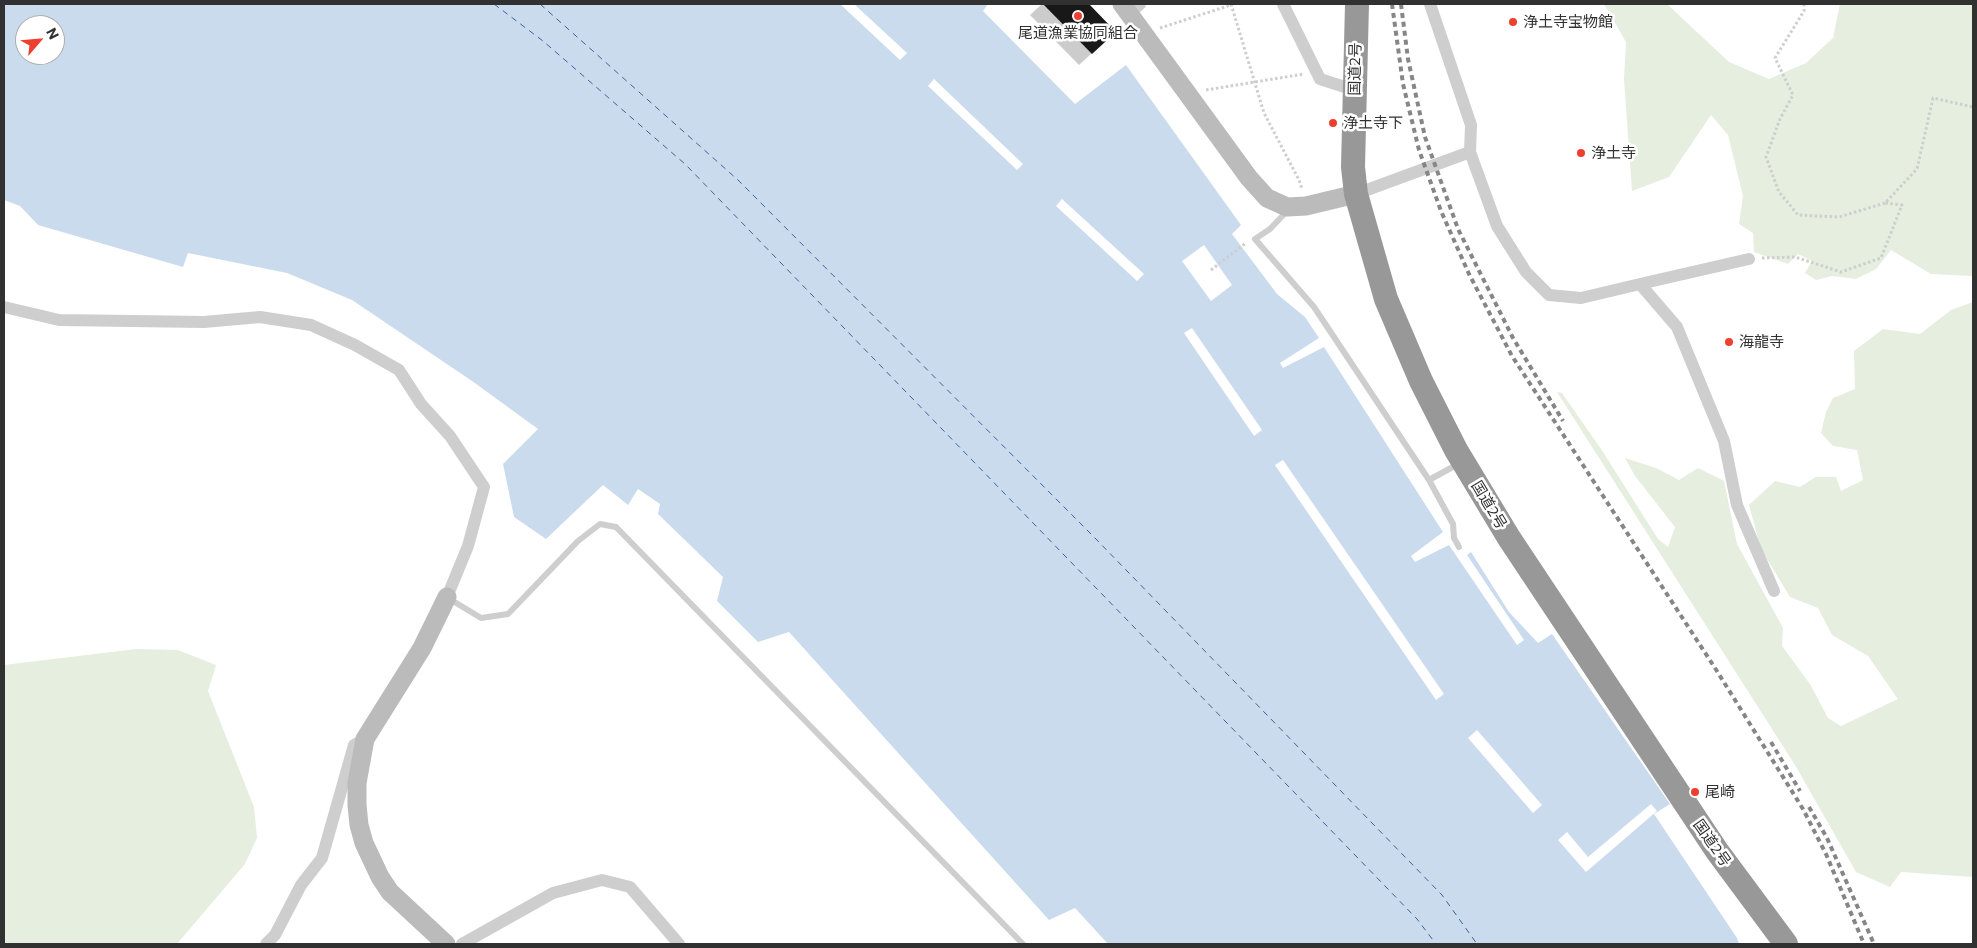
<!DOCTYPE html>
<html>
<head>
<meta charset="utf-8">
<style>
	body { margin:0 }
	#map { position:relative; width:1977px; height:948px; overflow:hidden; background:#fff; font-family:Commissioner,sans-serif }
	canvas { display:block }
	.frame { position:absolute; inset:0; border:5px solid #313131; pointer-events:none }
	.north { position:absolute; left:15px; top:15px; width:50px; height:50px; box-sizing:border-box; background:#fff; border:1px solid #adadad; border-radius:50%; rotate:63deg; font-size:14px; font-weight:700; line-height:20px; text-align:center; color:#313131 }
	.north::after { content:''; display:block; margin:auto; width:18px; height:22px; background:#ed3f2f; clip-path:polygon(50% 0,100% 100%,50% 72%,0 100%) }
</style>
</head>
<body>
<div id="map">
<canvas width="1977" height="948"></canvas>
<div class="frame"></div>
<div class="north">N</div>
</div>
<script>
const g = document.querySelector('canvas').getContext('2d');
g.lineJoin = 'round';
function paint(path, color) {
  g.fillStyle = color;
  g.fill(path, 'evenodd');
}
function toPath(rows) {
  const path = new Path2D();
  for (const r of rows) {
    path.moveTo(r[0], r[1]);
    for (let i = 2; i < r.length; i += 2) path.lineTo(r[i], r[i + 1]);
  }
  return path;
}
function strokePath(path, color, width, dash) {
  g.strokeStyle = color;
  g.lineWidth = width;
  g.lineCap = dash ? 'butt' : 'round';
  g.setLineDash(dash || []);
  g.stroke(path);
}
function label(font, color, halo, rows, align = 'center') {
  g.font = font + ' Commissioner,"Noto Sans JP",sans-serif';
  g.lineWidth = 5;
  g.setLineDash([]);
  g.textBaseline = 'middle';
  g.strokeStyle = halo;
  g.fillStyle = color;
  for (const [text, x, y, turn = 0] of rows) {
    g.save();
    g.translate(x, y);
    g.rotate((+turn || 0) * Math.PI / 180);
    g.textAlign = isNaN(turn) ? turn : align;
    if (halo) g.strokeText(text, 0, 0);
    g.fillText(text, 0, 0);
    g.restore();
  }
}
paint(toPath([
	[1604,4,1667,4,1729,62,1769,79,1806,63,1833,38,1840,4,1973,4,1973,276,1931,274,1891,250,1876,269,1856,279,1832,276,1816,280,1805,273,1812,261,1798,254,1788,264,1754,252,1753,233,1739,224,1743,196,1728,135,1711,115,1669,177,1632,191,1624,79,1626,42],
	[1973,302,1973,877,1901,872,1890,887,1856,872,1795,765,1557,392,1562,393,1603,452,1658,539,1668,547,1675,527,1635,476,1625,458,1656,468,1679,480,1698,468,1724,481,1737,544,1783,628,1782,646,1810,684,1828,718,1841,726,1898,699,1868,656,1832,635,1818,608,1790,597,1761,549,1749,505,1775,481,1800,487,1816,477,1836,477,1841,491,1863,480,1857,450,1833,446,1821,433,1826,412,1833,398,1855,389,1854,351,1883,329,1920,334,1951,310],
	[136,649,178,650,216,665,208,691,254,807,257,838,245,864,177,944,4,944,4,665]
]), '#e5eedf');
paint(toPath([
	[4,4,988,4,983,11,1075,104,1126,65,1241,225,1232,234,1277,294,1305,317,1319,338,1280,363,1283,368,1324,347,1443,532,1411,556,1415,562,1449,545,1517,645,1524,640,1467,555,1471,552,1509,612,1538,643,1552,634,1670,804,1654,814,1737,938,1739,944,1108,944,1075,908,1049,920,789,632,758,642,717,601,723,577,658,514,660,504,638,489,628,505,603,485,546,539,514,517,503,464,538,429,472,381,352,300,287,273,188,253,183,267,38,225,20,206,4,200],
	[25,25,55,25,55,55,25,55]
]), '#cbdbee');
paint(toPath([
	[840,4,854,4,907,53,900,60],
	[934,79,1023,164,1017,170,928,86],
	[1062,199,1144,274,1137,281,1056,206],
	[1204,245,1232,285,1211,301,1182,261],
	[1192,328,1262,430,1254,436,1184,333],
	[1283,460,1444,694,1436,700,1275,465],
	[1477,730,1542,805,1533,813,1468,738],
	[1651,804,1657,811,1586,872,1558,840,1567,832,1588,857]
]), '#fff');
paint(toPath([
	[1042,4,1087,4,1115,32,1079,65,1030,15]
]), '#0003');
strokePath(toPath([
	[494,4,543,41,685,164,1417,919,1436,944],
	[540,4,738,180,1093,536,1442,895,1477,944]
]), '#3a6598', 1, [6, 5]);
paint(toPath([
	[1043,4,1089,4,1116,32,1092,54]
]), '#181818');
strokePath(toPath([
	[1231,4,1264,113,1299,180,1302,189],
	[1804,4,1804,11,1775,58,1793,95,1780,119,1766,157,1779,192,1798,215,1839,217,1885,203],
	[1160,28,1231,5],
	[1206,90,1304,74],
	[1762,258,1795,257,1841,272,1881,258,1902,205,1885,203,1917,169,1933,98,1973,107],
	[1211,270,1246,243]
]), '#cecece', 3, [2.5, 2.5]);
strokePath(toPath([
	[1289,209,1270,229,1255,239,1314,307,1429,480,1453,524,1454,538,1459,547],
	[1429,480,1460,463],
	[448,598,481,618,508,614,578,541,600,524,616,527,1023,944]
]), '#cecece', 6);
strokePath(toPath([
	[1283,4,1320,79,1354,90],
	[1430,4,1471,125,1470,152,1497,226,1526,272,1549,295,1581,298,1640,284],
	[1130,13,1140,4],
	[1356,194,1470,152],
	[1749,259,1640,284,1677,327,1724,441,1737,505,1774,591],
	[4,307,59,320,204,322,260,317,311,325,355,345,399,370,421,404,450,436,484,487,468,546,447,597],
	[266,944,275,935,301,885,322,858,354,745,365,739],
	[462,944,553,893,602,880,630,887,679,944]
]), '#cecece', 12);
strokePath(toPath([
	[1122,4,1249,178,1267,198,1287,207,1306,206,1356,194],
	[446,944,390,892,380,877,364,843,359,825,357,805,357,783,365,739,422,648,447,597]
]), '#bbb', 19);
strokePath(toPath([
	[1357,4,1353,167,1356,194,1386,299,1421,381,1456,450,1509,538,1717,851,1786,944]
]), '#989898', 24);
strokePath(toPath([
	[1392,4,1403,84,1419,150,1441,211,1469,274,1512,356,1715,668,1803,809,1826,854,1864,944],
	[1401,4,1408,59,1425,137,1458,229,1513,338,1563,421],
	[1771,742,1800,791],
	[1809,807,1827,838,1874,944]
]), '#868686', 4, [5, 4]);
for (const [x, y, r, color] of [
	[1078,16,5,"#ed3f2f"],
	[1513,22,5,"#ed3f2f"],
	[1333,123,5,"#ed3f2f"],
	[1581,153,5,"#ed3f2f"],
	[1729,342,5,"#ed3f2f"],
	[1695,792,5,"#ed3f2f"]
]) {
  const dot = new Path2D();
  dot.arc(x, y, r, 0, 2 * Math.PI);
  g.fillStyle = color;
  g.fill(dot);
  strokePath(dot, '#fff', 2);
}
label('15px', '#313131', '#fff', [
	["浄土寺宝物館",1523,22],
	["尾道漁業協同組合",1078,33,"center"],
	["浄土寺下",1343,123],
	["浄土寺",1591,153],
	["海龍寺",1739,342],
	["尾崎",1705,792]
], 'left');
label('15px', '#313131', '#fff', [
	["国道2号",1355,69,-89],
	["国道2号",1489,505,59],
	["国道2号",1712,843,55]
]);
</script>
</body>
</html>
